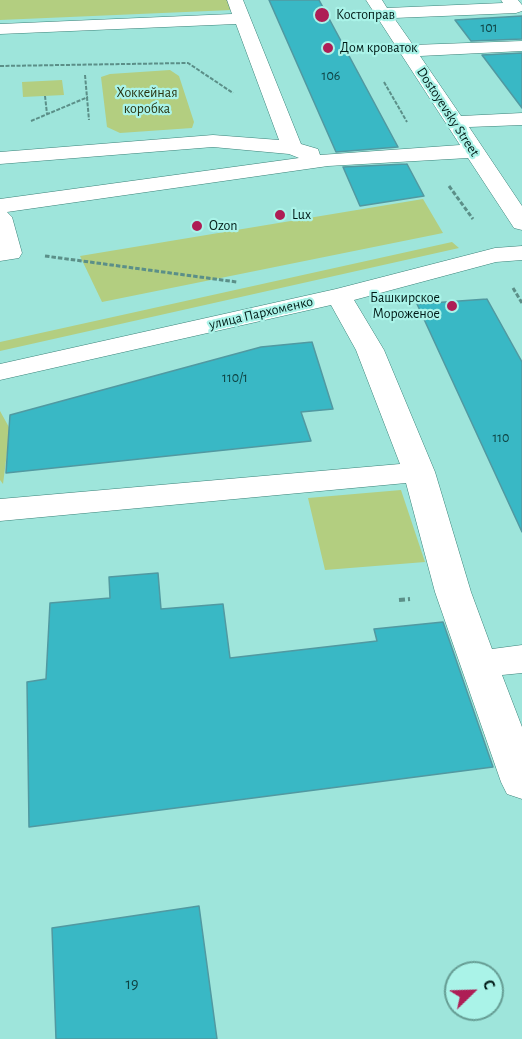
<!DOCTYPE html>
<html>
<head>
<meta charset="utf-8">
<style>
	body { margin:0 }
	#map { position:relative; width:522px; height:1039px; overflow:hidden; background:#9ee5db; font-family:"Alegreya Sans",sans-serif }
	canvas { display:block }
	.north { position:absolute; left:444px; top:961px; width:60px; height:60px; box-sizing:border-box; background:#aaf3e8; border:2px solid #669d94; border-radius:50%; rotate:67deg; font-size:16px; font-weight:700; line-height:24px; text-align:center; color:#001b17 }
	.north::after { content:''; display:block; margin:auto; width:21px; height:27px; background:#ae1e55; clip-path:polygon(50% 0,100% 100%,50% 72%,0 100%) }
</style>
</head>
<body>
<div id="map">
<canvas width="522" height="1039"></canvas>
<div class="north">С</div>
</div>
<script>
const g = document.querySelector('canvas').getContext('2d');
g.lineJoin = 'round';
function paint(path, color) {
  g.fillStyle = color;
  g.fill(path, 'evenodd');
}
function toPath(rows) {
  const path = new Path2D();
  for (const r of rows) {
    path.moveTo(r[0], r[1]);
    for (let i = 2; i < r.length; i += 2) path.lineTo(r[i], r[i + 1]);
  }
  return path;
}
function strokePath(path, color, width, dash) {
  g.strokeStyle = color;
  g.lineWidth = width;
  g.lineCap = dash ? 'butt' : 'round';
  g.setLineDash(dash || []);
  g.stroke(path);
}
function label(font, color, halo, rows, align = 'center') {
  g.font = font + ' "Alegreya Sans",sans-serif';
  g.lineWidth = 4.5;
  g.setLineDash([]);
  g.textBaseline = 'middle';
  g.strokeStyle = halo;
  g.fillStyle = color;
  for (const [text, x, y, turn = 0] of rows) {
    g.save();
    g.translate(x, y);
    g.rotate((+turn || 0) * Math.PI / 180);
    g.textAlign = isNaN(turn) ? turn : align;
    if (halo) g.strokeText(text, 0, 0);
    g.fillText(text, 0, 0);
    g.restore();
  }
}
paint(toPath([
	[0,0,229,0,232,10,0,20],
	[170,70,179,76,194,122,192,128,120,133,107,127,101,77,110,74],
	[62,80,64,95,23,97,22,82],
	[423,199,443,233,102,302,80,256],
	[452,242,459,248,0,351,0,342],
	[0,411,10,429,3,484,0,480],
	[401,490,425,562,325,570,308,498]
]), '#b3ce80');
const building = toPath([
	[269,0,319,0,398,147,336,152,269,0],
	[522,16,522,39,471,41,455,20,522,16],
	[522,53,522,108,482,55,522,53],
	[407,164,424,196,360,206,343,167,407,164],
	[487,299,522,362,522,532,417,304,487,299],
	[312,342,333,409,301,412,311,441,6,473,10,415,261,347,312,342],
	[158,573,161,609,223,604,230,658,377,641,374,629,443,622,493,767,29,827,27,682,46,679,50,603,110,598,109,577,158,573],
	[199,906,217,1039,56,1039,52,928,199,906]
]);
paint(building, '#39b8c5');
strokePath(building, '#5199a1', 1.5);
const minor = toPath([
	[227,0,243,0,301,144,318,149,320,155,460,145,366,0,382,0,387,8,503,3,501,0,518,0,522,5,522,11,516,13,394,18,413,45,522,41,522,51,420,56,461,116,522,113,522,125,469,127,522,206,522,230,514,228,468,158,328,166,7,212,12,217,22,253,19,258,0,261,0,199,299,158,289,154,213,147,0,164,0,152,213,135,279,140,236,24,0,34,0,24,232,14,227,0],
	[522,246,522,260,496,262,354,300,384,350,435,472,471,592,492,649,522,645,522,673,502,675,522,727,522,799,507,794,501,782,435,592,406,483,0,521,0,499,400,464,356,350,331,305,0,380,0,364,336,289,495,248,522,246]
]);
strokePath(minor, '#3b8279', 1);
strokePath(toPath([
	[0,66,188,63,233,93],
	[85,75,89,120],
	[384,82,407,122],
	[45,96,47,114],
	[31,121,88,97]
]), '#5b8f88', 2, [4, 1.5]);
strokePath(toPath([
	[449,186,473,219],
	[45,256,237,282],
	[513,288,522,303]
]), '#5b8f88', 3, [4.5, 2]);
strokePath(toPath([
	[399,600,410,599]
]), '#5b8f88', 4, [6, 3]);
paint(minor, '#fff');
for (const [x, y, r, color] of [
	[322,15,8,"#ae1e55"],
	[328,48,6,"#ae1e55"],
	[280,215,6,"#ae1e55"],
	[197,226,6,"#ae1e55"],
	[452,306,6,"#ae1e55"]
]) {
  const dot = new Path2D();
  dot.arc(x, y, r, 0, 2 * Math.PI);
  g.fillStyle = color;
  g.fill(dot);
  strokePath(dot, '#aaf3e8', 2);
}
label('14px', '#001b17', '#aaf3e8', [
	["Костоправ",336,15],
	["Дом кроваток",340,48],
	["Lux",292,215],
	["Ozon",209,226],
	["Башкирское",440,298,"right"],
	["Мороженое",440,314,"right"]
], 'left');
label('14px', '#0e4242', null, [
	["101",489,28],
	["106",331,76],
	["110/1",235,378],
	["110",501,438]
]);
label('14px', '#293412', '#aaf3e8', [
	["Хоккейная",147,93],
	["коробка",147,109]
]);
label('14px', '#001b17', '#aaf3e8', [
	["Dostoyevsky Street",448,112,57],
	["улица Пархоменко",261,313,-13]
]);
label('16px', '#0e4242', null, [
	["19",132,984]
]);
</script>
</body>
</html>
